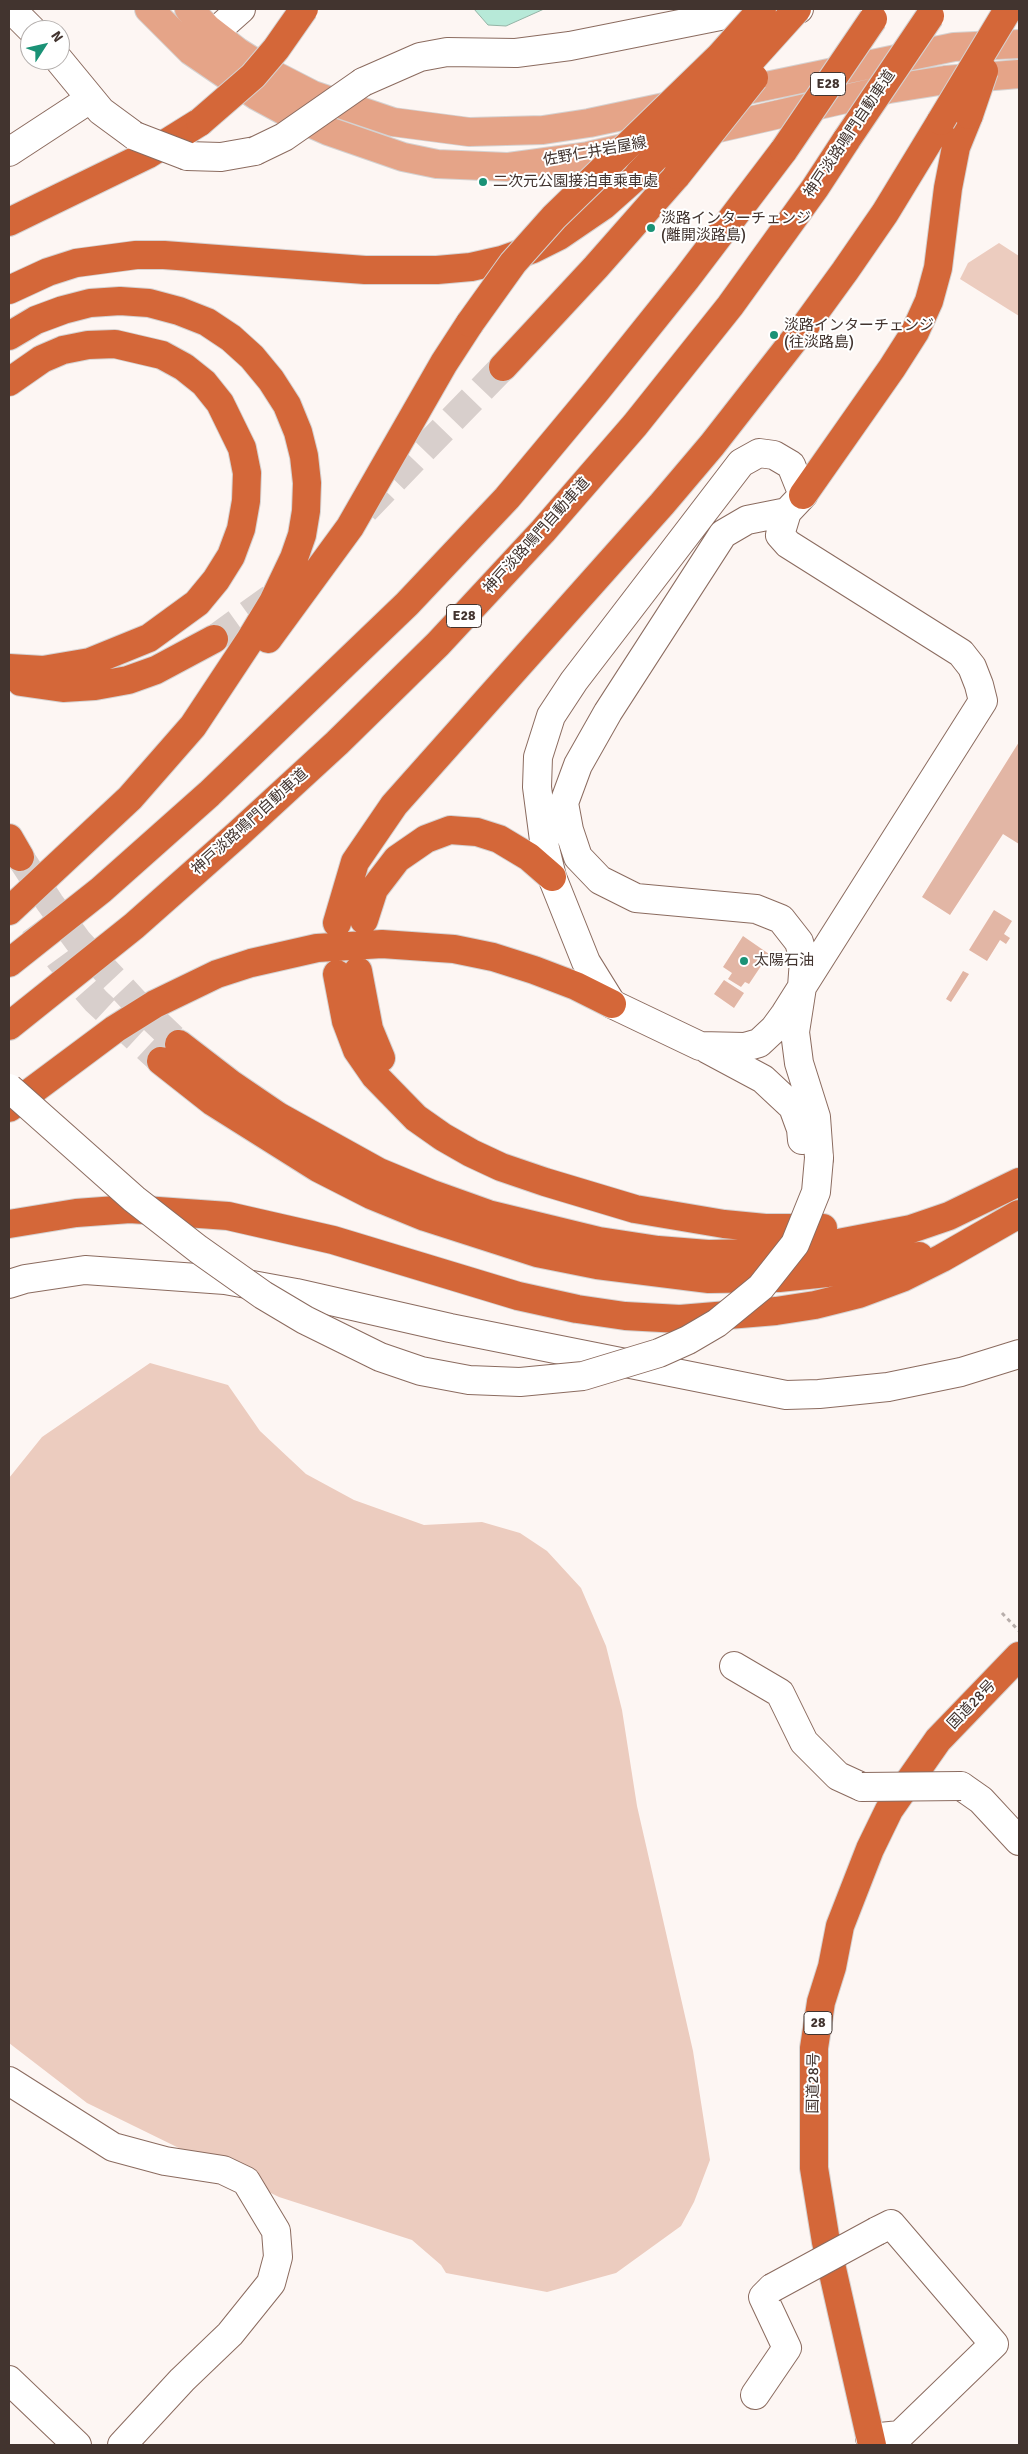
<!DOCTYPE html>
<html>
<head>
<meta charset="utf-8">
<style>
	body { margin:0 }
	#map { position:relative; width:1028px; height:2454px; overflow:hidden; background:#fdf6f3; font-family:Signika,sans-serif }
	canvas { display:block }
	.frame { position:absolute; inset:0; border:10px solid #42342f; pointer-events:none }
	.north { position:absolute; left:20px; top:20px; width:50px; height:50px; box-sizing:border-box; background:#fff; border:1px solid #b3aeac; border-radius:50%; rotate:55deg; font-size:14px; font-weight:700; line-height:20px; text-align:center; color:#42342f }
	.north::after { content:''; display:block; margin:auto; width:18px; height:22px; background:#1a9276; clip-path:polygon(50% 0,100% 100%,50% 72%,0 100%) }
</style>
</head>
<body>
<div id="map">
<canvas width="1028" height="2454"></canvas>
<div class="frame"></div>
<div class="north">N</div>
</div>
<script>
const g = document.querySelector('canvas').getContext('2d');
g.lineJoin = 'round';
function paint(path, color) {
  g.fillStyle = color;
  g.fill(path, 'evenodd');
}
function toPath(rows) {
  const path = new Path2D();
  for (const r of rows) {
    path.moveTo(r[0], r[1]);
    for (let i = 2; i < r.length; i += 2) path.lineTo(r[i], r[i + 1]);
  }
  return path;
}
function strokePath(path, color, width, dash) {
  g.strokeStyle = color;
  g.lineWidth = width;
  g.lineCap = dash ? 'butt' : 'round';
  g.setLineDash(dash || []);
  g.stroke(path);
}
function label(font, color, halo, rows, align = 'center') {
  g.font = font + ' Signika,"Noto Sans JP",sans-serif';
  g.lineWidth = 4;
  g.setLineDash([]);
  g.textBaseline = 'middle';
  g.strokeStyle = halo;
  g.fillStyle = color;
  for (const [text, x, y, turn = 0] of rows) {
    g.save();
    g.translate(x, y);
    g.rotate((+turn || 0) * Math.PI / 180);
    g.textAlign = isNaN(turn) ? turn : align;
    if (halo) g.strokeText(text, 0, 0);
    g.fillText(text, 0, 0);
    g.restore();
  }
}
paint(toPath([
	[999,243,1019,256,1019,316,960,279,968,263],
	[150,1363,228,1385,260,1431,306,1474,354,1500,424,1525,482,1522,520,1533,547,1551,581,1588,606,1646,622,1710,637,1806,693,2051,710,2160,694,2202,681,2226,616,2273,547,2292,446,2273,441,2265,412,2240,279,2197,87,2103,9,2043,9,1478,42,1437]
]), '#ecccbf');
const water = toPath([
	[474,9,544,9,506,26,488,25,474,9]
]);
paint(water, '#b7e9d8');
strokePath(water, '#94b3a5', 1);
paint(toPath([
	[1019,742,1019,844,1003,834,950,915,922,897],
	[994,910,1012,921,1004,934,1010,938,1006,944,1000,940,987,961,969,950],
	[743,936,769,954,749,984,745,982,741,987,728,979,732,973,723,967],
	[963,971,969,974,951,1002,946,999],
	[724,980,744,993,734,1008,714,994]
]), '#e2b6a5');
strokePath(toPath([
	[365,510,503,367],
	[214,639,278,593],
	[20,857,50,903,78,941,135,1002,179,1044],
	[9,890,60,960,96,1001,161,1061]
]), '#d8cfcc', 28, [28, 14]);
const minor = toPath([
	[11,9,32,30],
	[214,33,241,9],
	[59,60,101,111,135,136],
	[363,82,420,57,447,52,516,53,570,46,735,13,799,9],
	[9,152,90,99],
	[187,156,221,157,255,151],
	[787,512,780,535,788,544,961,653,972,667,979,685,983,701,802,987,785,1014,774,1029,759,1043,745,1047,700,1046,612,1004,586,962,552,877,545,848,537,787,538,757,551,716,574,681,741,463,759,453,774,455,791,465,803,495,787,512,747,520,723,534,608,712,578,765,564,803,569,830,578,857,600,880,636,898,756,909,781,919,799,942,804,960,802,987,795,1032,799,1063,816,1117,819,1158],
	[707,1049,763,1079,793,1107,801,1129,802,1140],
	[9,1284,25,1279,85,1270,225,1280,296,1293,450,1328,786,1395,819,1394,888,1387,961,1372,1019,1354],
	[734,1666,780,1693,804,1742,838,1776,862,1787],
	[961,1786,981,1800,1019,1841],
	[9,2081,113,2147,165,2161,223,2170,246,2181,276,2231,278,2257,271,2283,230,2334,182,2380,122,2445],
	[9,2380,77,2445],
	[755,2395,787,2348,763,2297,772,2288],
	[870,2438,900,2435,994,2344,891,2224,877,2231]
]);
const major = toPath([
	[149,9,191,51,257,96,292,115,328,131,403,157,437,164,507,167,588,156,637,145],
	[189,9,207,28,238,52,276,76,313,95,393,122,469,132,543,130,589,123,679,104],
	[728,94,954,47,1019,44],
	[697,133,889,89,945,80,1019,74]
]);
const highway = toPath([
	[9,222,147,155,200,122],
	[9,290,48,272,76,263,136,255,164,255,365,270,437,270,471,267,502,260,533,249,559,236,603,206,639,174],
	[9,336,36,320,63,310,90,303,120,301,149,303,179,311,207,322,231,338,252,357,271,380,287,405,298,432,304,456,307,483,306,511,302,535,294,558,273,602,250,640,193,726,130,798,9,911],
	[503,367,596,267,677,175],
	[9,382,42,359,63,350,88,345,115,344,162,355,184,367,204,383,220,403,242,448,247,473,246,501,241,529,231,556,216,580,197,603,149,638,90,662,43,670,9,668],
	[803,495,892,368,915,332,929,301,938,268,948,188,956,147,969,115],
	[268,639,350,527,444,363,470,323],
	[21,682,63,688,95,686,128,680,156,670,214,639],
	[9,838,20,857],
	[364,920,374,889,397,859,426,839,450,830,477,832,499,839,529,857,552,877],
	[337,923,355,862,394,805,662,504,712,445,805,326,845,271,885,213,941,121],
	[9,963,101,890,209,794,407,604,507,498,597,390,686,279,784,150],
	[358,971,369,1029,381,1058],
	[337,974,346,1021,357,1050,375,1076,416,1118,443,1137,471,1153,501,1167,545,1182,635,1209,724,1224,765,1228,823,1228],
	[9,1026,134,926,238,834,337,743,438,644,543,531,635,425,730,306,815,188,847,139],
	[179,1044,231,1084,278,1116,379,1172,432,1194,488,1214,599,1241,658,1250,708,1254,759,1253,823,1246,911,1229,949,1216,1019,1182],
	[161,1061,213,1102,318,1168,371,1195,425,1217,537,1253,597,1265,709,1279,779,1278,827,1273,919,1256],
	[9,1108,115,1029,155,1004,217,974,251,963,317,948,382,944,454,949,493,957,534,970,576,986,612,1004],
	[9,1224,76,1213,130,1209,228,1216,333,1240,518,1296,577,1309,625,1316,680,1319,776,1311,815,1305,859,1294,902,1278,942,1258,1019,1214],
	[872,2445,826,2242,814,2168,814,2048,821,2002,832,1967,840,1926,870,1849,889,1810,938,1740,1019,1656]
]);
strokePath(minor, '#8b6b5f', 30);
strokePath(major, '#d5d2d1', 30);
strokePath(highway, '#d5d2d1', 30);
strokePath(toPath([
	[1002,1613,1019,1631]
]), '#b8aeab', 3, [4, 4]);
strokePath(minor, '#fff', 28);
strokePath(major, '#e5a488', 28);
strokePath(highway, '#d46739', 28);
const minorBridge = toPath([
	[135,136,187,156],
	[255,151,284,137,363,82],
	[9,1088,134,1199,198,1249,263,1295,305,1320,380,1357,421,1371,469,1380,520,1382,583,1376,659,1353,688,1340,717,1323,761,1287,795,1244,816,1192,819,1158],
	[862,1787,961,1786],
	[772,2288,877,2231]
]);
const highwayBridge = toPath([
	[969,115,984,71],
	[941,121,1006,13],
	[200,122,253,76,276,49,304,9],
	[847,139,930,16],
	[784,150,873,19],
	[639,174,751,60,797,9],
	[677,175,754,78],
	[470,323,513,263,554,217,720,56,762,9]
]);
strokePath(minorBridge, '#8b6b5f', 30, []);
strokePath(highwayBridge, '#d5d2d1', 30, []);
strokePath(minorBridge, '#fff', 28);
strokePath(highwayBridge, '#d46739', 28);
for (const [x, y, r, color] of [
	[483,182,5,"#1a9276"],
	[651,228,5,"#1a9276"],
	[774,335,5,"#1a9276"],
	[744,961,5,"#1a9276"]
]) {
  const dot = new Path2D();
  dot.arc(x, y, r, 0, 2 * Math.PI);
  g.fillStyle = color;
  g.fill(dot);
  strokePath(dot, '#fff', 2);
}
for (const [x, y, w] of [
	[828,84,35],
	[464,616,35],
	[818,2023,28]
]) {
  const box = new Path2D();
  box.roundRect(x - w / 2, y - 11.5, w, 23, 4);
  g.fillStyle = '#fff';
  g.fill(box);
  strokePath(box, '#42342f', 1);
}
label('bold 14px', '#42342f', null, [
	["E28",828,84],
	["E28",464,616],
	["28",818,2023]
]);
label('15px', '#42342f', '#fff', [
	["神戸淡路鳴門自動車道",850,134,-56],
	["佐野仁井岩屋線",595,152,-10],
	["神戸淡路鳴門自動車道",537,536,-48],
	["神戸淡路鳴門自動車道",250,822,-42],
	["国道28号",972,1705,-46],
	["国道28号",814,2083,-89]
]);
label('15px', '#42342f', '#fff', [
	["二次元公園接泊車乘車處",493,182],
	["淡路インターチェンジ",661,219],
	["(離開淡路島)",661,236],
	["淡路インターチェンジ",784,326],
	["(往淡路島)",784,343],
	["太陽石油",754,961]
], 'left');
</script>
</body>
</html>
